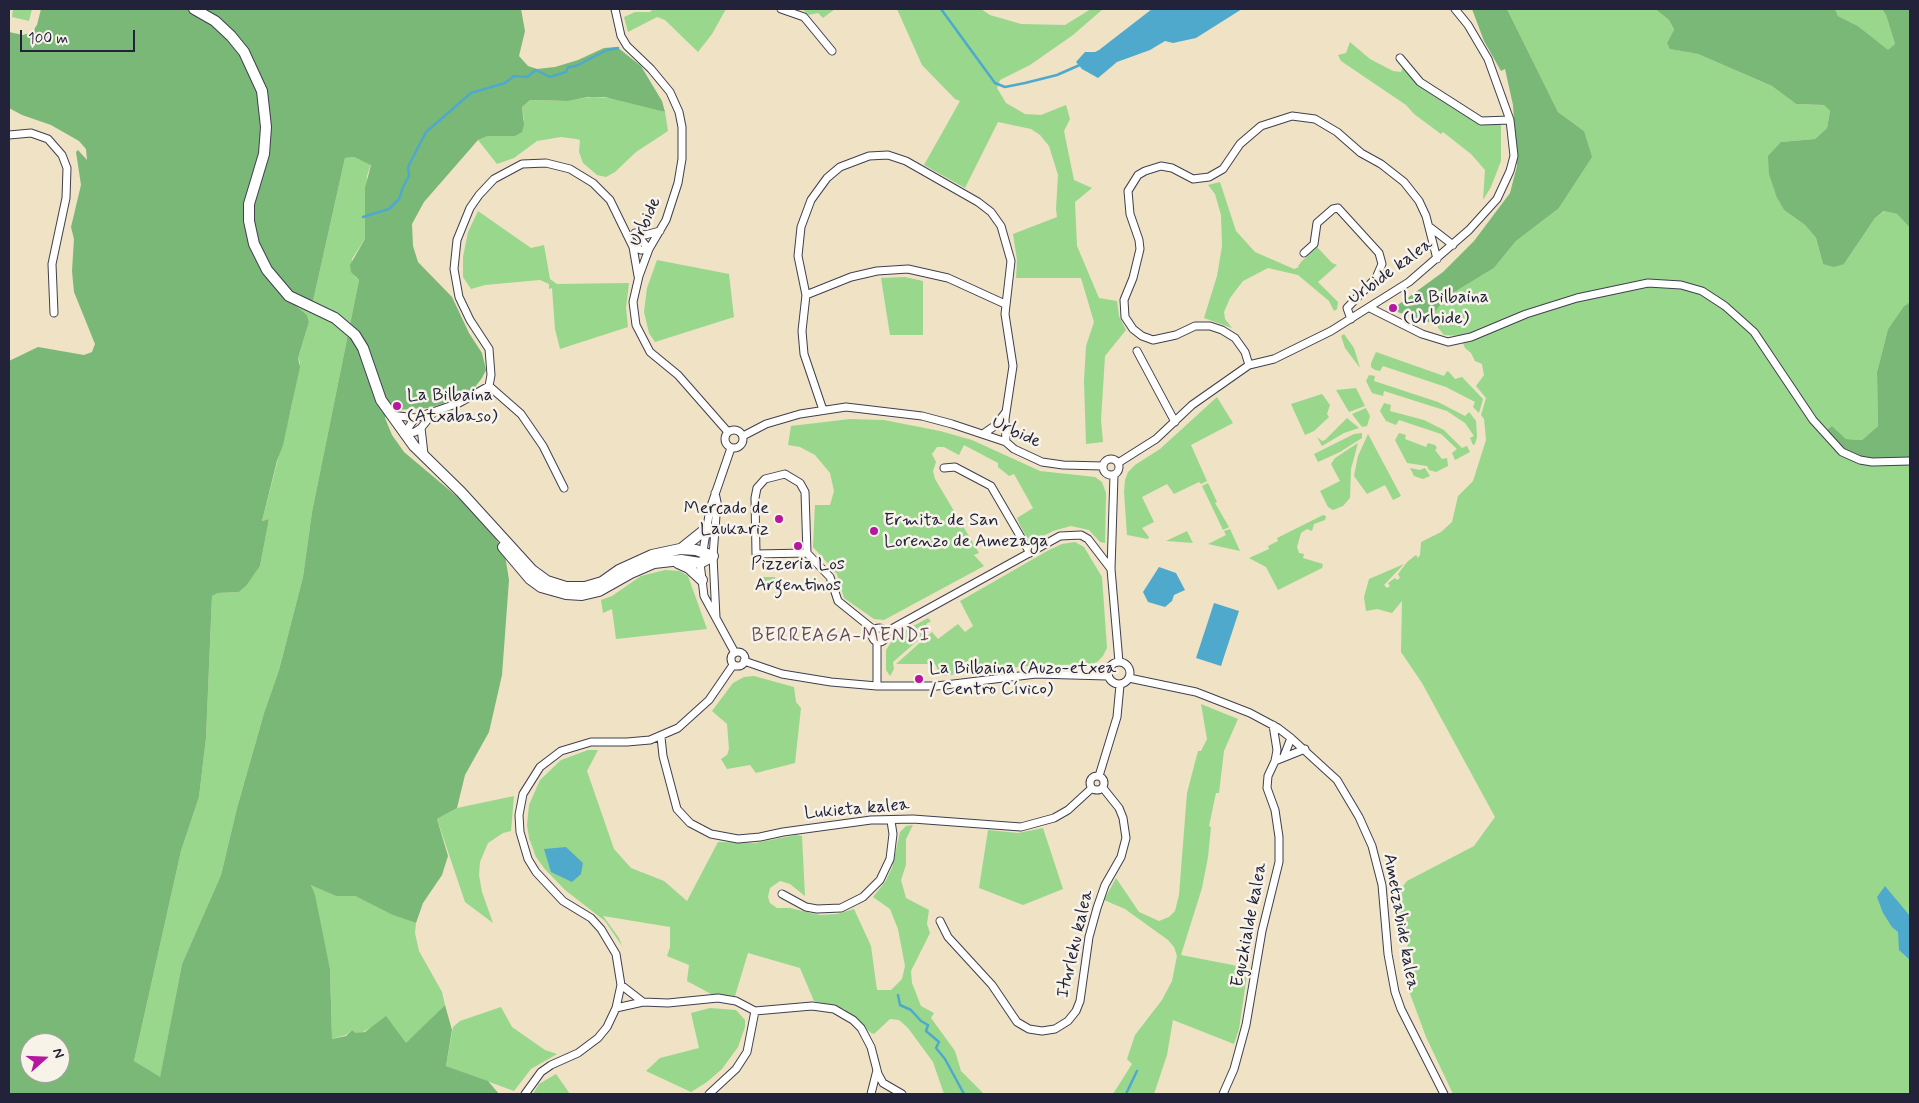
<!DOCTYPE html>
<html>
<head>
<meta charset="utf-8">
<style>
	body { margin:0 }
	#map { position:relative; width:1919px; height:1103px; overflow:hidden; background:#efe2c5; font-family:Mynerve,sans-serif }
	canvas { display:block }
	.frame { position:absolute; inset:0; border:10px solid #22223b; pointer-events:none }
	.north { position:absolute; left:20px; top:1033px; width:50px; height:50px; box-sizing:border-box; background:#f7f3e8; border:1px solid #a29fa3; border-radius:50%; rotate:70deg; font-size:14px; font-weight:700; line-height:20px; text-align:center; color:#22223b }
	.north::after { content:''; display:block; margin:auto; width:18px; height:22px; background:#b5179e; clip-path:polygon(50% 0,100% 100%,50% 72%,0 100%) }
	.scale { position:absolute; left:20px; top:30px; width:115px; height:22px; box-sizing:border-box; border:2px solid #22223b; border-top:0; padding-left:6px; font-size:15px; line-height:18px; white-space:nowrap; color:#22223b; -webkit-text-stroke:4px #f7f3e8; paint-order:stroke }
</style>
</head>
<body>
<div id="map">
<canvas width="1919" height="1103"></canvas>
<div class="frame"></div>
<div class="north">N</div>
<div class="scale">100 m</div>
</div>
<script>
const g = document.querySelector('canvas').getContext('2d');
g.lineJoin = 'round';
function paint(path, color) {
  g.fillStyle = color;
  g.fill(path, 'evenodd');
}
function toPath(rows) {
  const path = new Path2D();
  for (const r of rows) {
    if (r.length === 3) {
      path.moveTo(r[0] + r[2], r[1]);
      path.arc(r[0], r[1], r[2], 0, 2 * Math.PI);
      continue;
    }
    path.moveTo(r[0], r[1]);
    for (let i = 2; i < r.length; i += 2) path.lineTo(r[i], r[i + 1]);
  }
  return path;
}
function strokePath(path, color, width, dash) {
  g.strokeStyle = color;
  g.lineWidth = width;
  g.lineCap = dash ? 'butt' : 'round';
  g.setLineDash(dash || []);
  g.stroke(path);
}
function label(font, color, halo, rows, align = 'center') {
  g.font = font + ' Mynerve,sans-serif';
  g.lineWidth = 5;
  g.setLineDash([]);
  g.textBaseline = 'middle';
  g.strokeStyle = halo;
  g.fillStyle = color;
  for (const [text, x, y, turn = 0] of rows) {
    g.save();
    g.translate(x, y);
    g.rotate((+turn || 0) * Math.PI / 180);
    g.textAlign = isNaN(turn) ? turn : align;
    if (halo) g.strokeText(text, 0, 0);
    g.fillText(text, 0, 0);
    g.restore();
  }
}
paint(toPath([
	[13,9,32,9,29,21,12,17],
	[653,9,726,9,712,34,698,52,665,20,657,17,628,32,624,17,635,12,650,12],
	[802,9,835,9,823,18,818,13,809,15],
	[897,9,981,9,990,15,1021,24,1065,25,1091,9,1103,9,1073,35,1030,65,1000,80,997,88,1006,103,1025,114,1041,115,1066,105,1070,119,1064,131,1074,180,1092,188,1075,202,1077,246,1099,298,1117,301,1119,316,1126,330,1105,356,1101,420,1103,442,1086,444,1084,381,1086,346,1094,322,1081,278,1016,278,1017,260,1013,234,1057,217,1056,209,1058,175,1049,146,1040,135,1031,129,998,122,965,188,924,165,960,101,955,99,922,65],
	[1507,9,1655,9,1669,20,1674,31,1667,43,1671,49,1698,54,1772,86,1796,104,1824,105,1830,111,1827,128,1815,139,1781,142,1777,198,1784,210,1805,225,1816,238,1823,264,1844,264,1875,218,1885,211,1897,214,1910,228,1910,302,1904,306,1888,329,1877,372,1878,426,1862,440,1846,439,1832,426,1847,458,1910,462,1910,1094,1453,1094,1426,1037,1409,991,1413,972,1407,943,1399,931,1394,902,1396,895,1407,881,1474,846,1495,817,1422,683,1401,652,1402,601,1392,613,1377,609,1366,611,1364,597,1369,579,1404,564,1384,585,1387,588,1390,586,1388,583,1395,578,1397,580,1400,578,1398,574,1407,562,1416,555,1418,558,1420,555,1421,542,1441,532,1452,522,1458,496,1473,481,1486,440,1484,419,1481,415,1486,398,1476,386,1484,375,1482,364,1475,361,1471,353,1465,348,1460,336,1444,335,1435,324,1433,314,1448,296,1494,268,1516,241,1558,209,1584,131,1558,112],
	[1835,9,1882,9,1886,15,1895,44,1888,51,1858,26,1838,16],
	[1350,42,1370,59,1393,71,1401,72,1403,66,1416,81,1451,107,1485,124,1501,124,1501,161,1491,187,1483,200,1485,170,1471,154,1443,132,1441,134,1414,114,1406,105,1341,61,1338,55,1346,53],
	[593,97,613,98,665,112,668,131,636,152,615,172,606,177,597,175,583,163,579,152,580,140,576,139,561,137,537,141,514,158,497,164,478,140,488,136,515,136,524,120,522,107,530,100,560,101],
	[354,157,371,164,367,176,365,239,352,259,355,277,359,280,312,512,303,577,279,670,264,713,237,808,221,875,182,964,160,1078,134,1061,181,851,199,797,206,738,212,596,218,593,239,592,247,585,260,566,269,519,262,521,291,409,300,362,298,358,309,322,307,315,294,305,311,310,345,158],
	[1220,182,1236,231,1255,252,1294,269,1299,267,1298,266,1302,261,1317,247,1332,263,1337,265,1318,282,1338,302,1337,309,1334,311,1329,301,1298,275,1268,268,1243,281,1230,298,1224,312,1225,319,1232,328,1204,318,1217,276,1222,246,1221,215,1215,194,1208,185],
	[478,211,531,248,544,245,550,279,557,284,629,283,626,308,628,327,560,349,555,329,552,288,549,289,549,284,540,280,485,285,471,289,463,277,463,257,468,232],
	[657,260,729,274,734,317,655,342,649,333,644,312,647,288],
	[905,277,923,281,923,335,890,335,881,278],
	[1344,334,1354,348,1360,368,1345,348,1341,336],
	[1376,352,1444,376,1447,371,1449,372,1455,379,1462,377,1483,399,1479,413,1473,407,1475,402,1446,387,1383,366,1380,371,1375,370,1371,367,1371,363],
	[1369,375,1375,376,1374,381,1438,402,1465,416,1469,412,1476,421,1477,437,1475,444,1473,445,1470,438,1474,436,1465,423,1447,411,1384,391,1383,396,1372,393,1366,381],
	[1356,388,1365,406,1349,412,1336,390],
	[1322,394,1330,405,1327,414,1329,417,1314,431,1305,435,1291,404],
	[1217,397,1233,423,1191,445,1207,481,1201,484,1199,482,1174,494,1167,484,1142,497,1154,522,1142,528,1149,537,1148,539,1127,535,1124,492,1125,480,1128,472,1135,465,1160,449],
	[1384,403,1391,405,1390,411,1424,420,1444,430,1462,448,1467,446,1470,452,1455,460,1452,453,1457,449,1441,434,1399,420,1396,425,1386,421,1380,411],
	[1366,408,1370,416,1367,426,1362,427,1352,414],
	[1347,418,1359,428,1344,433,1322,446,1317,437,1322,441,1325,440],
	[850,419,884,420,940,431,972,440,1040,471,1095,477,1102,482,1106,493,1105,543,1100,542,1089,530,1071,526,1053,531,1030,543,1020,525,1016,516,1017,518,1033,508,1014,474,1009,476,998,467,998,463,964,445,959,455,944,447,937,447,932,454,936,462,933,471,935,479,979,553,974,555,984,566,884,620,874,619,844,598,837,574,813,547,815,505,830,505,834,491,830,473,815,455,800,447,788,445,791,426],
	[1399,433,1406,435,1405,439,1426,447,1428,443,1435,445,1437,448,1435,450,1442,459,1447,458,1448,466,1436,472,1429,470,1427,466,1407,463,1395,440],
	[1354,434,1362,433,1362,438,1340,452,1318,462,1314,454],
	[1368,434,1401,496,1393,500,1385,485,1367,494,1354,476,1358,456],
	[1358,443,1351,469,1350,498,1343,506,1333,510,1328,507,1320,491,1340,481,1331,464,1335,458],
	[1410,468,1420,470,1425,468,1430,476,1423,479,1414,476],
	[1208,483,1217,502,1215,503,1229,527,1223,530,1202,486],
	[1323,515,1326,516,1325,520,1314,524,1312,531,1307,529,1301,533,1297,547,1299,553,1304,554,1303,558,1323,564,1322,568,1278,590,1266,567,1249,558,1269,549,1268,546,1278,541,1277,538],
	[1230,529,1240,551,1208,544,1226,535,1224,531],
	[1187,531,1193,543,1166,541],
	[1075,542,1084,547,1102,577,1107,648,1103,656,1097,662,1091,664,1026,666,941,676,935,664,896,664,932,632,938,639,958,624,965,632,973,626,960,601,1049,550,1062,544],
	[665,570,680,571,688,576,707,629,616,639,612,609,603,613,601,600,612,596,641,576],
	[757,577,775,577,775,584,757,584],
	[928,618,931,621,926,624,930,630,893,662,894,669,890,676,886,670,886,650,895,636],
	[754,676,794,687,796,702,801,708,795,763,756,773,750,765,727,769,721,759,727,755,729,749,727,724,712,711,733,683,744,677],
	[1201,704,1238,719,1224,751,1219,793,1216,793,1209,826,1211,827,1208,857,1202,888,1181,955,1248,968,1239,1029,1234,1044,1173,1020,1167,1055,1154,1094,1113,1094,1132,1064,1127,1059,1135,1035,1162,1000,1172,981,1177,956,1174,947,1168,940,1125,909,1104,900,1116,878,1139,912,1159,921,1169,917,1175,911,1179,895,1187,793,1198,751,1201,751,1207,739],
	[588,750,598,750,587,771,614,849,631,868,664,881,687,901,718,842,755,843,796,835,802,836,805,896,790,884,780,881,770,888,768,897,770,903,777,908,790,908,820,915,837,914,854,909,871,946,877,990,891,990,902,979,905,966,898,929,890,909,873,897,885,882,892,868,900,832,906,826,913,825,906,839,906,865,901,880,906,898,929,910,927,924,930,933,911,971,912,983,921,1006,934,1013,931,1018,955,1051,961,1071,984,1094,944,1094,933,1062,908,1028,899,1020,890,1019,874,1034,871,1033,844,1009,814,1001,800,968,748,953,735,996,711,994,687,981,689,965,667,956,670,947,670,927,603,916,619,938,622,946,605,921,565,890,544,868,536,857,529,838,527,825,529,805,540,780,561,760],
	[514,796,511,831,503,833,488,843,480,862,479,875,482,892,493,923,465,902,437,819,457,808],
	[1043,828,1063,889,1023,905,979,888,988,830,1018,833],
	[311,884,336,896,355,896,394,915,416,923,415,933,419,951,442,992,445,1005,406,1044,372,1027,361,1033,356,1033,352,1030,346,1035,332,1039,330,969],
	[501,1007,512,1027,545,1050,557,1054,531,1069,514,1091,446,1066,453,1027,460,1021],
	[710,1008,736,1010,745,1020,745,1027,738,1047,722,1069,707,1082,691,1092,646,1071,660,1058,699,1048,691,1013],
	[556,1074,570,1094,533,1094,539,1084]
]), '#99d78d');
paint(toPath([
	[41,9,521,9,525,31,519,56,528,66,537,69,555,67,578,60,604,48,617,47,641,66,662,101,665,112,605,97,588,97,567,101,530,100,522,107,524,125,522,132,515,136,488,136,478,140,424,202,412,224,413,246,418,262,452,297,469,333,482,353,486,370,482,378,475,387,458,399,428,408,394,410,387,414,385,418,392,435,404,452,460,499,496,539,505,555,509,580,502,675,489,732,465,775,457,808,437,819,448,856,442,875,423,903,416,923,393,915,355,896,336,896,311,885,315,895,330,969,332,1039,346,1036,352,1030,356,1033,365,1032,386,1016,406,1043,445,1005,452,1030,446,1066,488,1081,499,1094,9,1094,9,361,38,347,84,355,92,352,95,344,74,292,72,271,74,239,71,227,81,185,76,152,78,150,87,160,86,149,79,141,51,125,22,115,9,108,9,32,23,35,32,32,37,25],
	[354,157,371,165,365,188,365,239,350,265,351,272,359,280,312,512,303,577,279,670,264,713,237,808,221,875,182,964,160,1077,134,1061,181,851,199,797,206,738,212,596,218,593,239,592,247,585,260,566,269,519,262,521,277,461,283,445,300,367,298,358,309,322,307,315,296,306,311,310,345,158],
	[30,1043,60,1043,60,1073,30,1073],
	[1472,9,1507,9,1558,112,1584,131,1592,157,1558,209,1516,241,1494,268,1448,296,1433,314,1435,324,1391,310,1443,272,1474,241,1510,193,1517,166,1513,105,1505,69,1501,71,1484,41],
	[1655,9,1835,9,1838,16,1858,26,1888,50,1895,44,1886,15,1882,9,1910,9,1910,228,1897,214,1884,211,1875,218,1844,264,1834,267,1823,264,1816,238,1805,225,1784,210,1777,198,1769,174,1768,156,1781,142,1815,139,1827,128,1830,111,1824,105,1796,104,1772,86,1698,54,1670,49,1667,43,1674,30,1669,20],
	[1910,302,1910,462,1847,458,1827,430,1832,426,1846,439,1862,440,1878,426,1877,372,1888,329,1904,306]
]), '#7ab878');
paint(toPath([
	[1152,9,1242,9,1196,38,1173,43,1165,41,1150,50,1117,62,1098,78,1082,69,1076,62,1085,52,1095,52,1099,50],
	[1159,567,1176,573,1185,590,1174,595,1172,601,1165,607,1148,602,1143,592],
	[1214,603,1239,611,1221,666,1196,658],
	[566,847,583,863,581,874,572,882,551,872,544,849],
	[1885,886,1910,916,1910,960,1899,950,1898,932,1892,927,1883,913,1877,897]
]), '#4fa9cd');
strokePath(toPath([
	[941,9,995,83,1005,87,1025,83,1057,75,1082,64],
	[363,217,389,209,399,199,403,187,409,176,408,167,426,132,471,93,505,83,514,76,527,77,536,70,550,77,566,72,568,67,576,66,607,50,618,48],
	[898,995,900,1005,911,1010,921,1021,928,1025,926,1031,939,1042,936,1048,945,1059,964,1094],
	[1126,1094,1137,1071]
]), '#4fa9cd', 2.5);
const street = toPath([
	[615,9,621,36,627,46,651,69,670,92,679,112,682,127,682,159,678,183,666,220,649,249,639,276,633,302,636,325,650,352,678,375,728,432],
	[781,9,804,17,832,51],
	[1400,58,1420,82,1481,121,1510,120],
	[9,135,31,133,48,139,62,155,67,168,66,198,52,264,54,313],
	[1431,228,1453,245],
	[635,233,645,235,660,231],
	[633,247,638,276],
	[1304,253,1314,244,1317,223,1333,209,1338,208,1379,253,1382,264,1376,278,1347,308,1351,319],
	[806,295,851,277,877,271,908,269,948,278,1005,304],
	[1370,308,1422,334,1448,342,1471,337,1526,314,1577,298,1648,283,1681,285,1702,291,1725,306,1754,332,1813,420,1842,452,1860,460,1872,462,1910,461],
	[1137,351,1175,422],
	[1249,365,1245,352,1235,338,1222,330,1210,326,1195,326,1176,335,1153,340,1142,336,1133,329,1125,317,1124,300,1133,278,1140,249,1139,240,1130,214,1128,191,1138,175,1145,171,1161,166,1172,168,1193,179,1209,177,1223,169,1240,144,1261,126,1292,116,1315,119,1337,132,1361,153,1381,164,1404,182,1419,201,1426,216,1437,259],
	[489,386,521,414,543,446,564,488],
	[823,410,804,354,802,331,806,295,798,256,801,227,811,200,827,178,840,167,869,156,888,155,906,161,978,202,991,212,1001,226,1011,261,1005,314,1013,366,1005,419,1006,442],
	[391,415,415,418,459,403,489,386,491,375,489,349,470,320,459,297,454,269,457,240,470,208,479,195,494,179,522,164,546,163,570,169,593,183,610,200,633,247,641,250,649,249,636,234],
	[421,428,424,454],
	[734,439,9],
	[404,434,415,432,421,428,433,413],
	[404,434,415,418],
	[983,434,996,425,1005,413],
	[743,436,766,424,800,414,846,407,922,416,952,424,1006,442,1014,449,1042,462,1063,465,1103,466],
	[1111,467,8],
	[1118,463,1156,439,1192,405,1249,365,1274,359,1331,331,1409,282,1469,230,1497,199,1510,171,1514,156,1510,120,1488,59,1468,25,1455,9],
	[944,468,955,467,991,486,1030,553],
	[1114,475,1111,569,1119,662],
	[715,493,717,502,713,556,716,618],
	[703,551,710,509,731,448],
	[807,553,756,554,755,498,757,488,765,479,785,474,800,483,805,492,807,553,830,577,838,601,874,630],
	[700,563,704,596,735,653],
	[879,635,7],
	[886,632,1060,536,1081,535,1088,539,1111,569],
	[877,642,877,686],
	[738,659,7],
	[744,661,782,674,831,682,877,686,937,686,1036,674,1107,676],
	[1119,673,11],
	[1129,678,1196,692,1250,713,1278,728,1291,738,1337,780,1359,817,1372,846,1382,885,1388,954,1395,992,1401,1009,1444,1094],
	[661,737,663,756,677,809,690,823,711,834,738,839,760,837,783,832,871,820,913,819,1021,827,1054,818,1068,810,1092,788],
	[1284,756,1291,738],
	[1275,761,1305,749],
	[1097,783,7],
	[1099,776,1117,717,1120,685],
	[782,894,806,907,817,909,841,908,863,897,880,880,890,859,893,834,891,821],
	[940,921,948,937,992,985,1017,1022,1029,1029,1042,1031,1055,1029,1068,1021,1076,1011,1080,1001,1089,937,1097,908,1105,885,1121,857,1126,838,1123,818,1119,808,1103,788],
	[621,985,643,1002],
	[616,1008,643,1002,668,1003,718,998,736,1001,755,1011,812,1006,834,1009,853,1020,861,1028,871,1047,878,1074,883,1083,902,1094],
	[525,1094,541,1072,551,1065,578,1053,598,1038,607,1027,616,1008,621,985,616,954,601,929,591,918,563,901,536,872,528,859,520,832,519,815,523,794,540,767,561,751,591,742,627,742,650,740,678,728,709,700,733,665],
	[709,1094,736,1069,747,1052,755,1011],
	[871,1094,877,1070],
	[1223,1094,1234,1069,1246,1025,1262,931,1279,862,1279,837,1275,810,1267,788,1268,776,1275,761,1277,750,1273,725]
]);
const secondary = toPath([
	[194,9,215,21,231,36,244,52,262,91,266,127,264,154,249,204,249,221,254,244,267,270,289,296,335,318,355,335,363,348,381,400,414,446,461,492,532,570,547,581,566,587,585,587,602,582,619,570,652,555,680,549,696,550,713,556],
	[503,547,530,579,541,587,566,594,582,595,599,591,631,573,654,563,681,560,700,563,713,556],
	[681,549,706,529],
	[678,563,689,568,702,580]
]);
strokePath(street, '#413f50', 9);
strokePath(secondary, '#413f50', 12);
strokePath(street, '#fff', 7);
strokePath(secondary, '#fff', 10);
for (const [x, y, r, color] of [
	[1393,308,5,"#b5179e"],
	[397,406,5,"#b5179e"],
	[779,519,5,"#b5179e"],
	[874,531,5,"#b5179e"],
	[798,546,5,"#b5179e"],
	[919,679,5,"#b5179e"]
]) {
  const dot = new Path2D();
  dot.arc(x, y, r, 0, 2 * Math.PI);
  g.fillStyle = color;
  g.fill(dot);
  strokePath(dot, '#f7f3e8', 2);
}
label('18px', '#22223b', '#f7f3e8', [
	["Urbide",646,222,-65],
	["Urbide kalea",1391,272,-36],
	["Urbide",1016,433,25],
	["Lukieta kalea",857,810,-5],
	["Ametzabide kalea",1400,922,80],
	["Eguzkialde kalea",1250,925,-79],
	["Iturleku kalea",1076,944,-77]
]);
label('18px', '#22223b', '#f7f3e8', [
	["La Bilbaina",1403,298],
	["(Urbide)",1403,319],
	["La Bilbaina",407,396],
	["(Atxabaso)",407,417],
	["Mercado de",769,509,"right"],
	["Laukariz",769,530,"right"],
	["Ermita de San",884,521],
	["Lorenzo de Amezaga",884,542],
	["Pizzeria Los",798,565,"center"],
	["Argentinos",798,586,"center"],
	["La Bilbaina (Auzo-etxea",929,669],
	["/ Centro Cívico)",929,690]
], 'left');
g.letterSpacing = '1px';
label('19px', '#664a57', '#f7f3e8', [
	["BERREAGA-MENDI",841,637]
]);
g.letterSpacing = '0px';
</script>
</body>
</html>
